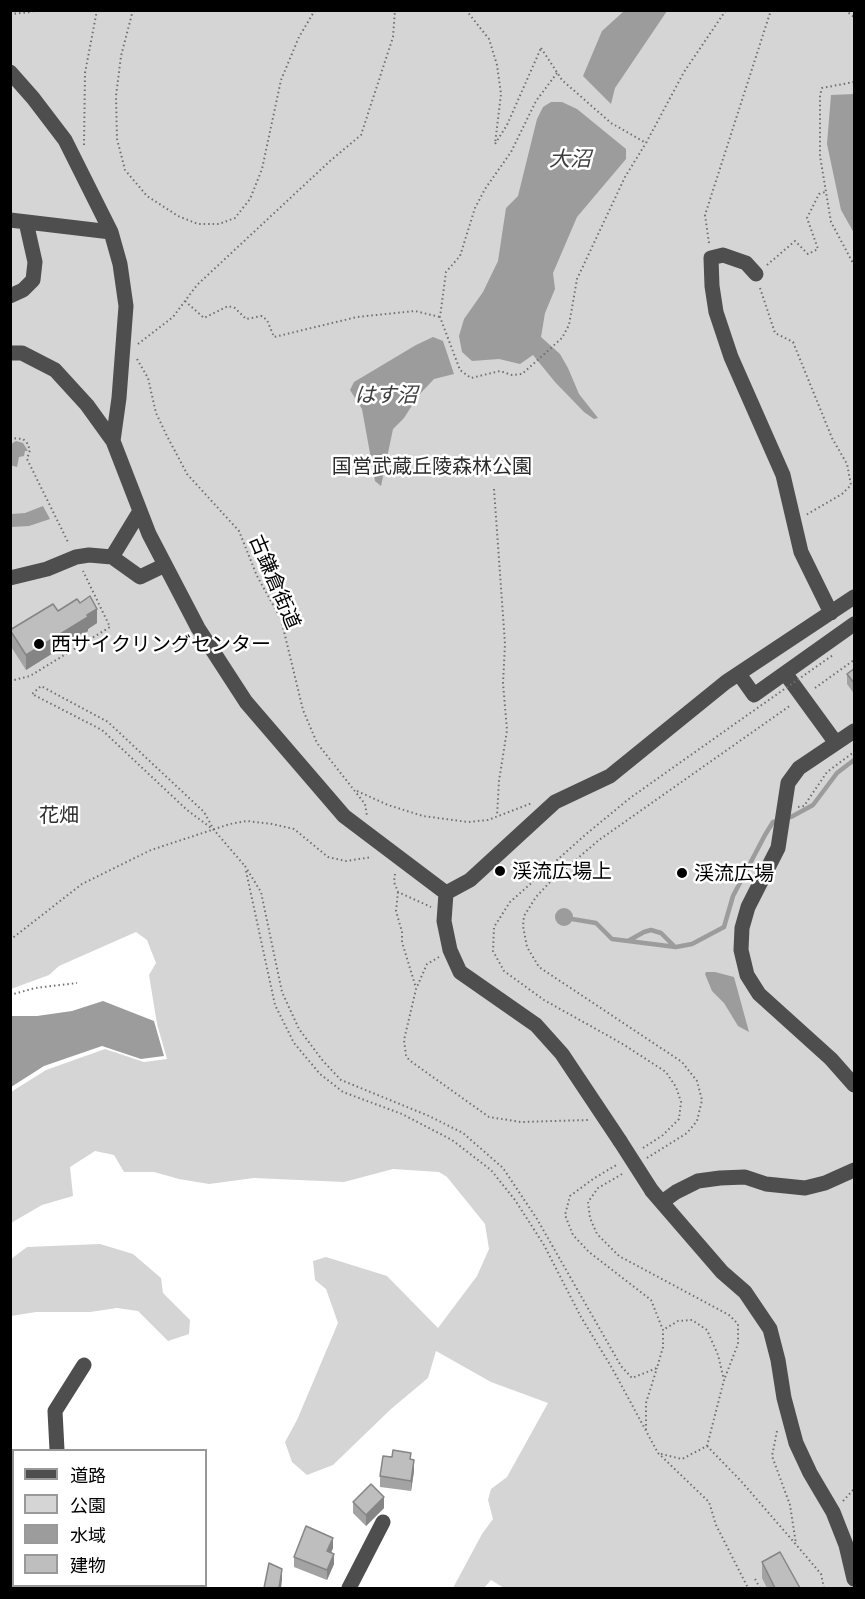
<!DOCTYPE html>
<html>
<head>
<meta charset="utf-8">
<style>
	body { margin:0 }
	#map { position:relative; width:865px; height:1599px; overflow:hidden; background:#fff; font-family:Ubuntu,"Noto Sans JP",sans-serif }
	canvas { display:block }
	.frame { position:absolute; inset:0; border:12px solid #000; pointer-events:none }
	.legend { position:absolute; left:12px; top:1449px; width:195px; height:138px; box-sizing:border-box; background:#fff; border:2px solid #999; margin:0; padding:8px 10px; list-style:none; font-size:18px; color:#000 }
	.legend li { display:flex; align-items:center; gap:12px; height:30px }
	.legend b { width:30px; border:2px solid #999 }
</style>
</head>
<body>
<div id="map">
<canvas width="865" height="1599"></canvas>
<div class="frame"></div>
<ul class="legend">
<li><b style="height:8px;background:#4e4e4e"></b>道路</li>
<li><b style="height:16px;background:#d5d5d5"></b>公園</li>
<li><b style="height:16px;background:#9c9c9c"></b>水域</li>
<li><b style="height:16px;background:#bebebe"></b>建物</li>
</ul>
</div>
<script>
const g = document.querySelector('canvas').getContext('2d');
g.lineJoin = 'round';
function paint(path, color) {
  g.fillStyle = color;
  g.fill(path, 'evenodd');
}
function toPath(rows) {
  const path = new Path2D();
  for (const r of rows) {
    if (r.length === 3) {
      path.moveTo(r[0] + r[2], r[1]);
      path.arc(r[0], r[1], r[2], 0, 2 * Math.PI);
      continue;
    }
    path.moveTo(r[0], r[1]);
    for (let i = 2; i < r.length; i += 2) path.lineTo(r[i], r[i + 1]);
  }
  return path;
}
function strokePath(path, color, width, dash) {
  g.strokeStyle = color;
  g.lineWidth = width;
  g.lineCap = dash ? 'butt' : 'round';
  g.setLineDash(dash || []);
  g.stroke(path);
}
function label(font, color, halo, rows, align = 'center') {
  g.font = font + ' Ubuntu,"Noto Sans JP",sans-serif';
  g.lineWidth = 5;
  g.setLineDash([]);
  g.textBaseline = 'middle';
  g.strokeStyle = halo;
  g.fillStyle = color;
  for (const [text, x, y, turn = 0] of rows) {
    g.save();
    g.translate(x, y);
    g.rotate((+turn || 0) * Math.PI / 180);
    g.textAlign = isNaN(turn) ? turn : align;
    if (halo) g.strokeText(text, 0, 0);
    g.fillText(text, 0, 0);
    g.restore();
  }
}
paint(toPath([
	[11,11,854,11,854,1588,504,1588,491,1580,484,1588,453,1588,482,1534,493,1519,488,1500,491,1489,507,1477,548,1403,491,1382,436,1351,428,1378,391,1409,333,1465,307,1475,292,1462,285,1442,297,1420,338,1323,326,1289,315,1280,313,1261,326,1257,387,1276,438,1328,477,1276,489,1249,485,1224,447,1177,439,1172,393,1169,344,1182,254,1178,209,1184,179,1179,154,1172,124,1172,114,1155,95,1151,70,1167,73,1196,42,1205,11,1223,11,1092,46,1070,105,1049,144,1062,167,1059,157,1024,149,975,156,963,147,940,136,932,59,966,49,975,11,989],
	[100,1244,133,1254,161,1278,163,1293,190,1320,189,1334,168,1341,138,1311,117,1308,90,1312,36,1312,11,1316,11,1259,27,1247]
]), '#d5d5d5');
paint(toPath([
	[624,11,667,11,615,88,611,104,583,76,602,31],
	[854,94,854,233,841,210,827,144,831,95],
	[551,102,562,102,577,109,626,149,626,159,577,217,553,273,555,289,545,313,541,337,560,354,568,368,579,394,598,418,594,419,584,412,555,382,533,355,520,364,499,359,472,361,462,352,459,336,464,319,483,292,498,261,506,208,518,196,537,119,543,107],
	[433,337,443,341,454,374,434,379,418,396,404,418,393,429,381,486,375,481,362,409,350,390,354,382,416,345],
	[16,441,23,443,28,451,25,451,24,456,19,457,17,467,10,465,11,444],
	[43,506,50,519,29,526,11,527,11,514,25,513],
	[564,917,9],
	[706,972,715,972,734,977,749,1032,738,1026,724,1003,712,991,705,974],
	[103,1001,154,1021,164,1056,141,1059,102,1046,44,1066,11,1087,11,1016,37,1016,72,1011]
]), '#9c9c9c');
strokePath(toPath([
	[791,817,813,805,837,773,854,760],
	[572,919,596,923,612,939,676,947,692,944,724,927,733,896,765,835,773,822,778,821],
	[628,941,644,932,651,930,661,933,674,946]
]), '#9c9c9c', 4.5);
strokePath(toPath([
	[133,10,121,56,116,96,117,139,125,170,147,196,178,216,198,224,219,224,235,218,250,199,262,169,281,80,299,37,315,10],
	[466,10,489,39,497,65,501,94,495,144,507,125,541,48],
	[845,10,854,17],
	[10,14,32,12,34,10],
	[541,48,562,80,611,123,646,143,684,72,726,10],
	[557,73,536,101,511,152,485,189,475,208,460,256,446,272,440,317,460,370,471,378,500,371,512,375,522,374,562,338,569,325,577,279,625,177,646,143],
	[854,82,822,88,820,95,820,156,831,222,854,265],
	[84,145,85,73,97,10],
	[709,243,705,215,771,10],
	[767,265,795,241,808,254,818,249,807,218,819,194,825,192],
	[760,288,775,333,793,342,832,438,847,464,851,485,842,494,806,515],
	[185,301,204,318,228,306,235,308,246,319,262,316,267,320,274,337,357,317,415,311,440,317],
	[138,344,173,317,197,285,330,161,361,135,393,37,395,10],
	[137,359,148,378,156,413,166,434,187,474,239,531,257,576,281,619,303,710,317,743,365,804,367,816],
	[10,438,23,439,27,443,30,450,27,459,69,544],
	[494,489,505,644,503,683,507,730,499,781,497,816],
	[10,681,30,676,110,627,83,571],
	[815,688,854,660],
	[357,791,388,805,423,816,468,822,488,820,532,803],
	[798,807,804,806,827,772,854,752],
	[214,830,187,810,102,730,32,694,41,686,108,722,204,812,214,830,244,865],
	[245,866,261,892,282,992,299,1029,323,1061,341,1080,429,1116,463,1133,503,1168,537,1219,621,1366,632,1378,657,1368,663,1347,663,1330,651,1300,589,1252,573,1235,565,1215,570,1196,593,1179,618,1164],
	[246,871,275,1005,294,1043,320,1074,343,1092,402,1114,452,1140,491,1170,515,1200,544,1245,581,1317,612,1368,658,1453,709,1502,716,1525,748,1588],
	[395,874,394,882,398,892,431,907],
	[398,892,396,911,402,932,402,942,416,988],
	[10,940,82,884,151,850,230,824,247,821,272,824,294,829,328,857,346,861,372,857],
	[439,957,427,964,416,989,404,1040,406,1055,409,1060,489,1117,521,1122,588,1120],
	[10,995,35,988,77,983],
	[643,1148,663,1135,679,1119,681,1102,676,1087,666,1072,621,1043,544,1000,504,971,493,951,494,927,510,902,585,835,630,798,746,716],
	[647,1158,687,1133,697,1121,702,1100,697,1081,682,1062,539,967,527,947,523,926,524,916,536,897,551,881,599,840,791,705],
	[622,1174,598,1188,588,1202,590,1218,597,1234,619,1256,729,1315,738,1324,738,1344,724,1380],
	[646,1430,646,1403,657,1368],
	[777,1431,772,1456,790,1505,796,1544],
	[707,1446,741,1481,799,1548,821,1574,824,1588],
	[661,1454,682,1459,707,1446,724,1380,718,1355,707,1330,692,1320,678,1321,663,1330],
	[843,1501,854,1489],
	[755,1579,760,1588]
]), '#707070', 2, [1.5, 3]);
strokePath(toPath([
	[10,72,33,98,65,140,111,232,120,264,126,306,119,398,113,441],
	[10,220,111,232],
	[756,274,746,263,723,255,711,258,712,286,716,312,731,357,783,475,801,552,831,613],
	[10,296,23,290,33,280,35,262,26,222],
	[10,353,22,353,55,370,87,405,113,441,149,534,198,628,246,702,344,816,446,893],
	[112,557,140,511],
	[10,578,47,569,76,557,89,555,112,557,140,577,165,565],
	[785,673,836,743],
	[739,674,754,695,854,624],
	[854,731,799,768,788,783,778,848,748,907,742,928,741,950,747,975,759,994,831,1059,854,1085],
	[446,893,470,880,555,802,610,776,726,682,854,597],
	[446,893,444,921,450,950,460,972,536,1025,562,1054,620,1141],
	[652,1191,722,1272,745,1292,770,1329,778,1360,784,1398,796,1443,810,1473,833,1512,846,1545,854,1579],
	[662,1202,676,1192,698,1181,720,1178,745,1177,766,1184,805,1188,825,1183,854,1170],
	[57,1450,55,1411,84,1365],
	[50,1586,51,1588],
	[349,1588,383,1522]
]), '#4e4e4e', 15);
strokePath(toPath([
	[746,716,833,655]
]), '#707070', 2, [1.5, 3]);
strokePath(toPath([
	[620,1141,652,1191]
]), '#4e4e4e', 15);
paint(toPath([
	[80,603,97,623,88,629,88,631,26,670,10,645,10,630],
	[855,668,855,695,847,684,847,674],
	[411,1459,414,1471,411,1491,380,1487,380,1476],
	[353,1502,384,1508,366,1526,353,1513],
	[333,1548,331,1553,334,1564,327,1580,294,1567,294,1557],
	[762,1562,800,1588,767,1588,762,1578]
]), '#a3a3a3');
paint(toPath([
	[97,609,97,623,88,629,88,631,26,670,26,655],
	[414,1460,414,1471,411,1491,411,1481],
	[384,1497,384,1508,366,1526,366,1515],
	[333,1538,333,1548,327,1561,327,1551],
	[334,1554,334,1564,327,1580,327,1570],
	[282,1569,282,1580,281,1588,279,1588]
]), '#858585');
const building = toPath([
	[90,596,97,609,87,615,88,617,26,655,10,630,53,604,58,611,77,599,80,603,90,596],
	[855,668,855,684,847,674,855,668],
	[393,1450,411,1453,410,1459,414,1460,411,1481,380,1476,383,1456,392,1457,393,1450],
	[371,1484,384,1497,366,1515,353,1502,371,1484],
	[306,1526,333,1538,327,1551,334,1554,327,1570,294,1557,306,1526],
	[780,1552,800,1588,775,1588,762,1562,780,1552],
	[269,1563,282,1569,279,1588,264,1588,269,1563]
]);
paint(building, '#bebebe');
strokePath(building, '#858585', 1.5);
for (const [x, y, r, color] of [
	[39,644,6,"#000"],
	[500,871,6,"#000"],
	[682,873,6,"#000"]
]) {
  const dot = new Path2D();
  dot.arc(x, y, r, 0, 2 * Math.PI);
  g.fillStyle = color;
  g.fill(dot);
  strokePath(dot, '#fff', 2);
}
label('20px', '#2c2c2c', '#fff', [
	["国営武蔵丘陵森林公園",432,466],
	["花畑",59,815]
]);
label('20px', '#000', '#fff', [
	["古鎌倉街道",275,582,67]
]);
label('20px', '#000', '#fff', [
	["西サイクリングセンター",51,644],
	["渓流広場上",512,871],
	["渓流広場",694,873]
], 'left');
label('italic 21px', '#3d3d3d', '#fff', [
	["大沼",570,159],
	["はす沼",386,395]
]);
</script>
</body>
</html>
